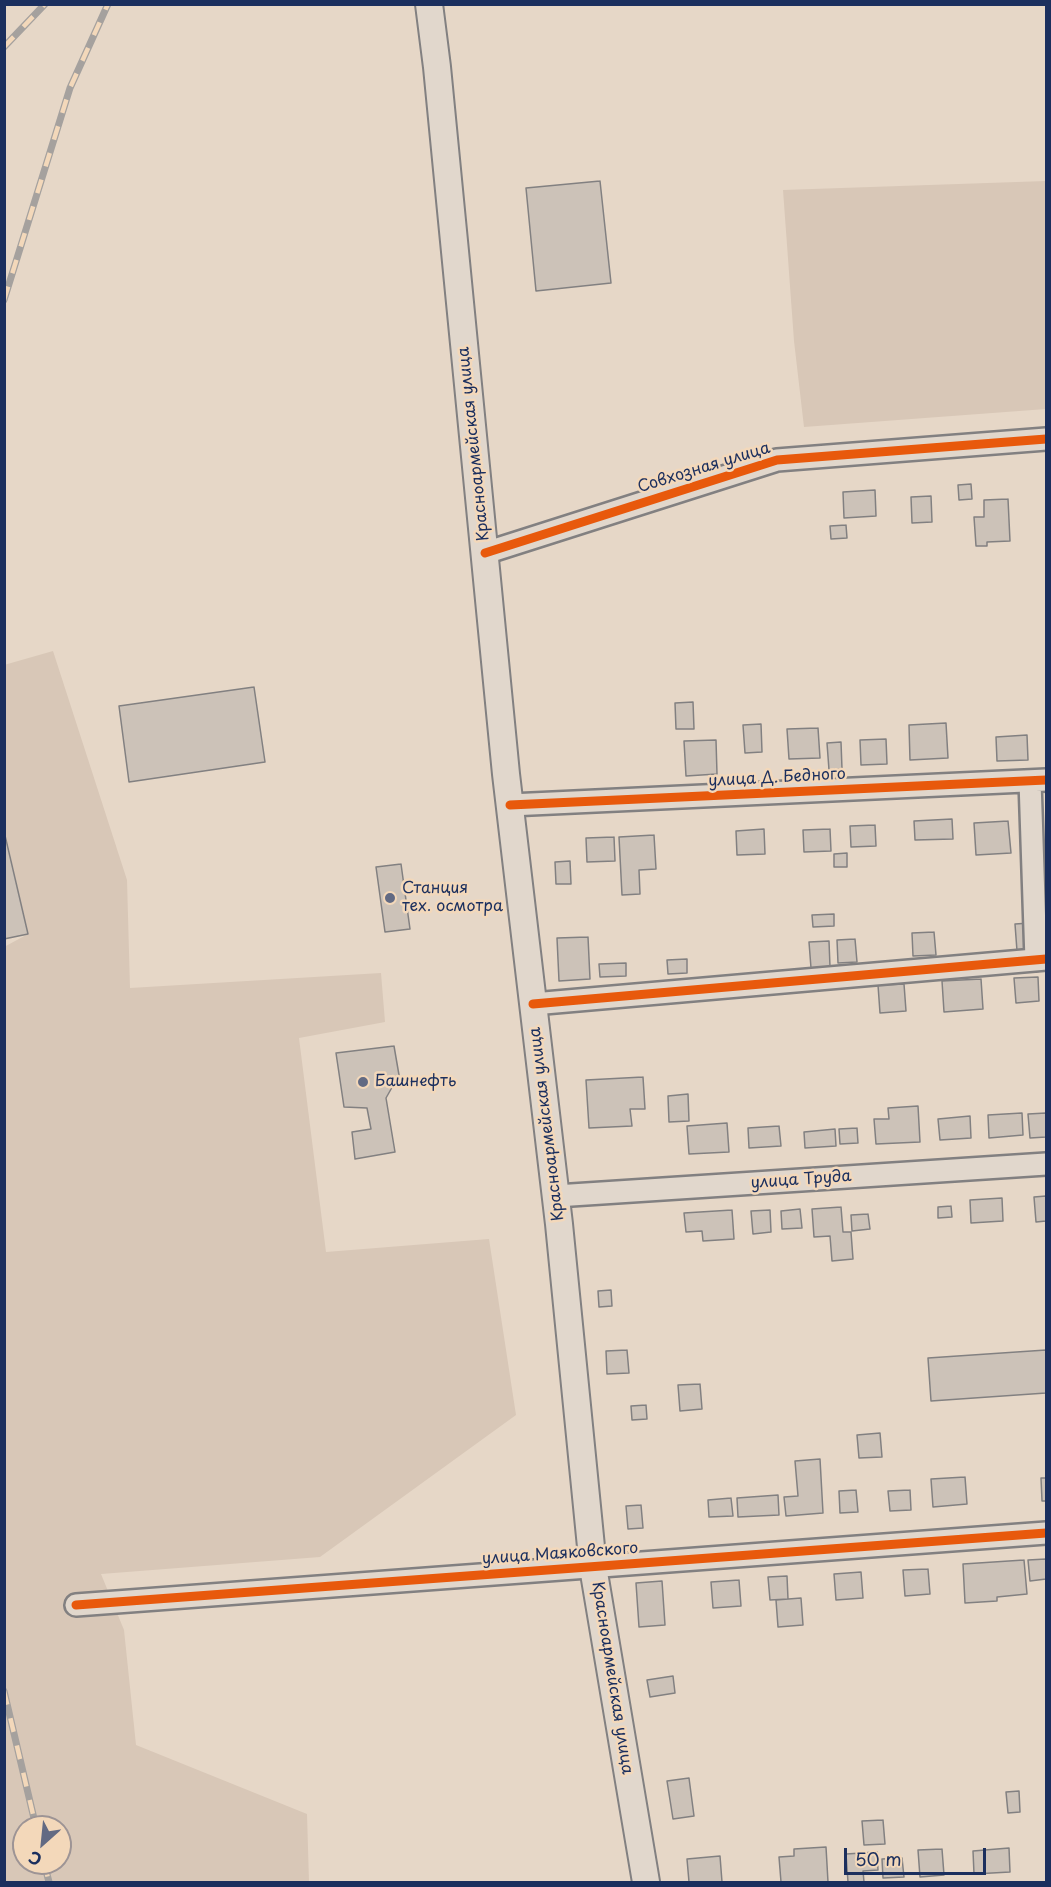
<!DOCTYPE html>
<html>
<head>
<meta charset="utf-8">
<style>
	body { margin:0 }
	#map { position:relative; width:1051px; height:1887px; overflow:hidden; background:#e6d7c7; font-family:"Playpen Sans",sans-serif }
	canvas { display:block }
	.frame { position:absolute; inset:0; border:6px solid #1b2f5e; pointer-events:none }
	.north { position:absolute; left:12px; top:1815px; width:60px; height:60px; box-sizing:border-box; background:#f3d8ba; border:2px solid #9d9495; border-radius:50%; rotate:207deg; font-size:16px; font-weight:700; line-height:24px; text-align:center; color:#1b2f5e }
	.north::after { content:''; display:block; margin:auto; width:21px; height:27px; background:#626a83; clip-path:polygon(50% 0,100% 100%,50% 72%,0 100%) }
	.scale { position:absolute; left:844px; top:1848px; width:142px; height:27px; box-sizing:border-box; border:3px solid #1b2f5e; border-top:0; padding-left:8px; font-size:18px; line-height:21px; white-space:nowrap; color:#1b2f5e; -webkit-text-stroke:4px #f3d8ba; paint-order:stroke }
</style>
</head>
<body>
<div id="map">
<canvas width="1051" height="1887"></canvas>
<div class="frame"></div>
<div class="north">С</div>
<div class="scale">50 m</div>
</div>
<script>
const g = document.querySelector('canvas').getContext('2d');
g.lineJoin = 'round';
function paint(path, color) {
  g.fillStyle = color;
  g.fill(path, 'evenodd');
}
function toPath(rows) {
  const path = new Path2D();
  for (const r of rows) {
    path.moveTo(r[0], r[1]);
    for (let i = 2; i < r.length; i += 2) path.lineTo(r[i], r[i + 1]);
  }
  return path;
}
function strokePath(path, color, width, dash) {
  g.strokeStyle = color;
  g.lineWidth = width;
  g.lineCap = dash ? 'butt' : 'round';
  g.setLineDash(dash || []);
  g.stroke(path);
}
function label(font, color, halo, rows, align = 'center') {
  g.font = font + ' "Playpen Sans",sans-serif';
  g.lineWidth = 5;
  g.setLineDash([]);
  g.textBaseline = 'middle';
  g.strokeStyle = halo;
  g.fillStyle = color;
  for (const [text, x, y, turn = 0] of rows) {
    g.save();
    g.translate(x, y);
    g.rotate((+turn || 0) * Math.PI / 180);
    g.textAlign = isNaN(turn) ? turn : align;
    if (halo) g.strokeText(text, 0, 0);
    g.fillText(text, 0, 0);
    g.restore();
  }
}
paint(toPath([
	[1046,181,1046,409,804,427,794,341,783,190],
	[53,651,127,880,130,988,381,973,385,1022,299,1038,326,1252,489,1239,516,1415,320,1557,101,1574,124,1630,136,1745,307,1814,309,1882,5,1882,4,947,28,934,5,831,4,665],
	[24,1827,60,1827,60,1863,24,1863]
]), '#d8c7b7');
const building = toPath([
	[600,181,611,283,536,291,526,188,600,181],
	[971,484,972,499,959,500,958,485,971,484],
	[875,490,876,516,844,518,843,492,875,490],
	[931,496,932,522,912,523,911,497,931,496],
	[1008,499,1010,541,987,542,987,546,976,546,974,517,984,517,984,500,1008,499],
	[846,525,847,538,831,539,830,526,846,525],
	[254,687,265,762,129,782,119,706,254,687],
	[693,702,694,729,676,729,675,703,693,702],
	[946,723,948,758,910,760,909,725,946,723],
	[761,724,762,752,745,753,743,725,761,724],
	[818,728,820,758,789,759,787,729,818,728],
	[1027,735,1028,760,997,761,996,737,1027,735],
	[886,739,887,764,861,765,860,740,886,739],
	[716,740,717,774,686,776,684,741,716,740],
	[841,742,842,769,829,770,827,743,841,742],
	[952,819,953,839,915,840,914,821,952,819],
	[1008,821,1011,853,976,855,974,823,1008,821],
	[875,825,876,846,851,847,850,826,875,825],
	[764,829,765,854,737,855,736,831,764,829],
	[830,829,831,851,804,852,803,830,830,829],
	[4,831,28,934,4,939,4,831],
	[654,835,656,869,639,870,640,894,622,895,619,837,654,835],
	[614,837,615,861,587,862,586,838,614,837],
	[847,853,847,867,834,867,834,854,847,853],
	[570,861,571,884,556,884,555,862,570,861],
	[401,864,410,929,385,932,376,867,401,864],
	[834,914,834,926,813,927,812,915,834,914],
	[1030,923,1032,949,1017,951,1015,924,1030,923],
	[934,932,936,955,913,956,912,933,934,932],
	[588,937,590,979,559,981,557,938,588,937],
	[855,939,857,962,838,963,837,940,855,939],
	[829,941,830,967,811,968,809,942,829,941],
	[687,959,687,973,668,974,667,960,687,959],
	[626,963,626,976,600,977,599,964,626,963],
	[1038,977,1039,1001,1016,1003,1014,978,1038,977],
	[981,979,983,1009,944,1012,942,981,981,979],
	[904,984,906,1011,880,1013,878,985,904,984],
	[394,1046,399,1075,386,1098,395,1152,355,1159,352,1132,371,1129,367,1108,344,1107,336,1053,394,1046],
	[643,1077,645,1109,630,1109,632,1126,589,1128,586,1080,643,1077],
	[688,1094,689,1121,669,1122,668,1096,688,1094],
	[918,1106,920,1142,876,1144,874,1119,889,1119,888,1108,918,1106],
	[1022,1113,1023,1135,989,1138,988,1115,1022,1113],
	[1046,1113,1046,1137,1030,1138,1028,1114,1046,1113],
	[970,1116,971,1138,940,1140,938,1119,970,1116],
	[727,1123,729,1152,689,1154,687,1126,727,1123],
	[779,1126,781,1146,749,1148,748,1128,779,1126],
	[857,1128,858,1143,840,1144,839,1129,857,1128],
	[835,1129,836,1146,805,1148,804,1132,835,1129],
	[1046,1196,1046,1221,1036,1222,1034,1197,1046,1196],
	[1002,1198,1003,1221,971,1223,970,1200,1002,1198],
	[951,1206,952,1217,938,1218,938,1207,951,1206],
	[841,1207,843,1232,851,1232,853,1259,832,1261,830,1236,814,1237,812,1209,841,1207],
	[800,1209,802,1228,782,1229,781,1211,800,1209],
	[732,1210,734,1239,703,1241,702,1231,686,1232,684,1213,732,1210],
	[770,1210,771,1232,753,1234,751,1211,770,1210],
	[868,1214,870,1229,852,1231,851,1215,868,1214],
	[611,1290,612,1306,599,1307,598,1291,611,1290],
	[627,1350,629,1373,607,1374,606,1351,627,1350],
	[1046,1350,1046,1393,931,1401,928,1358,1046,1350],
	[700,1384,702,1409,680,1411,678,1385,700,1384],
	[646,1405,647,1419,632,1420,631,1406,646,1405],
	[880,1433,882,1457,859,1458,857,1435,880,1433],
	[820,1459,823,1513,786,1516,784,1497,798,1496,795,1461,820,1459],
	[965,1477,967,1504,933,1507,931,1479,965,1477],
	[1041,1478,1046,1478,1046,1501,1042,1501,1041,1478],
	[856,1490,858,1512,840,1513,839,1491,856,1490],
	[910,1490,911,1510,890,1511,888,1491,910,1490],
	[778,1495,779,1515,738,1517,737,1498,778,1495],
	[731,1498,733,1516,709,1517,708,1500,731,1498],
	[641,1505,643,1528,628,1529,626,1506,641,1505],
	[1046,1559,1046,1579,1030,1581,1028,1560,1046,1559],
	[1024,1560,1027,1594,997,1597,997,1601,965,1603,963,1564,1024,1560],
	[928,1569,930,1594,905,1596,903,1570,928,1569],
	[861,1572,863,1598,836,1600,834,1574,861,1572],
	[787,1576,788,1599,770,1600,768,1577,787,1576],
	[739,1580,741,1606,713,1608,711,1582,739,1580],
	[662,1581,665,1625,639,1627,636,1583,662,1581],
	[801,1598,803,1625,778,1627,776,1600,801,1598],
	[673,1676,675,1693,650,1697,647,1680,673,1676],
	[689,1778,694,1816,673,1819,667,1781,689,1778],
	[1019,1791,1020,1812,1008,1813,1006,1792,1019,1791],
	[883,1820,885,1844,864,1845,862,1821,883,1820],
	[826,1847,828,1882,781,1882,779,1857,794,1856,794,1849,826,1847],
	[1009,1848,1010,1872,974,1874,973,1851,1009,1848],
	[942,1849,944,1875,920,1877,918,1850,942,1849],
	[877,1852,878,1870,863,1871,864,1882,848,1882,846,1854,877,1852],
	[720,1856,722,1882,689,1882,687,1859,720,1856],
	[902,1858,904,1877,883,1878,882,1859,902,1858]
]);
paint(building, '#ccc2b8');
strokePath(building, '#828081', 1.5);
const minor = toPath([
	[485,553,777,460,1046,439],
	[1030,781,1036,960],
	[510,805,1046,780],
	[533,1004,1046,959],
	[556,1196,1046,1164],
	[76,1605,1046,1533]
]);
const major = toPath([
	[429,4,437,67,506,774,559,1224,593,1567,646,1882]
]);
strokePath(minor, '#828081', 26);
strokePath(major, '#828081', 30);
strokePath(minor, '#e1d7cc', 21);
strokePath(major, '#e1d7cc', 26);
const rail = toPath([
	[4,47,45,4],
	[4,300,70,88,108,4],
	[4,1691,36,1827],
	[44,1863,49,1882]
]);
strokePath(rail, '#a5a19e', 7);
strokePath(rail, '#f3d8ba', 4.5, [14]);
strokePath(toPath([
	[485,553,777,460,1046,439],
	[510,805,1046,780],
	[533,1004,1046,959],
	[76,1605,1046,1533]
]), '#e8590c', 9);
for (const [x, y, r, color] of [
	[390,898,6,"#626a83"],
	[363,1082,6,"#626a83"]
]) {
  const dot = new Path2D();
  dot.arc(x, y, r, 0, 2 * Math.PI);
  g.fillStyle = color;
  g.fill(dot);
  strokePath(dot, '#f3d8ba', 2);
}
label('16px', '#1b2f5e', '#f3d8ba', [
	["Красноармейская улица",474,444,-96],
	["Совхозная улица",704,468,-17],
	["улица Д. Бедного",777,778,-3],
	["Красноармейская улица",547,1124,-97],
	["улица Труда",801,1180,-4],
	["улица Маяковского",560,1554,-4],
	["Красноармейская улица",612,1678,81]
]);
label('16px', '#1b2f5e', '#f3d8ba', [
	["Станция",402,889],
	["тех. осмотра",402,907],
	["Башнефть",375,1082]
], 'left');
</script>
</body>
</html>
